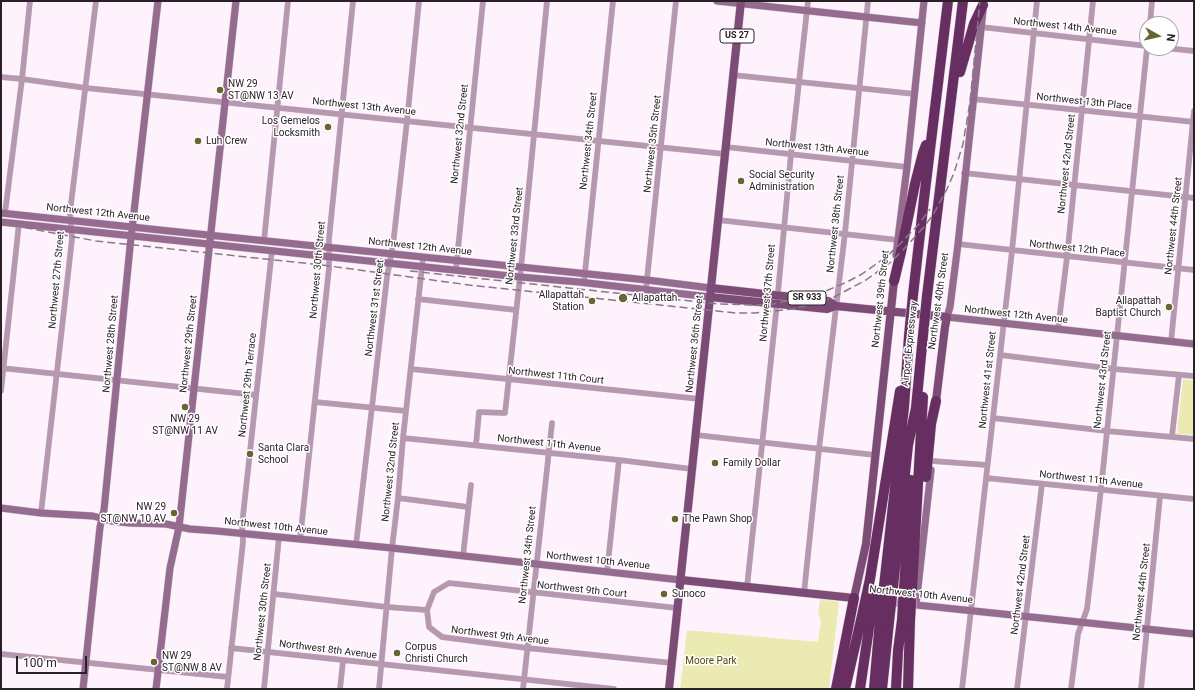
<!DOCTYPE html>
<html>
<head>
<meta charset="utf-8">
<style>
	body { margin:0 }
	#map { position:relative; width:1195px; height:690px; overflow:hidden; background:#fef3fc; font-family:Roboto,sans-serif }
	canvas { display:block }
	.frame { position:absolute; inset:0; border:2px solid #2a2028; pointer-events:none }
	.north { position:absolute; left:1139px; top:16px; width:40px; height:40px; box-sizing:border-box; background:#fff; border:1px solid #aaa6a9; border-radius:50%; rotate:98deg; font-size:11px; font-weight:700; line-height:16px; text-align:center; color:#2a2028 }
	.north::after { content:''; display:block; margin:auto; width:14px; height:18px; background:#676532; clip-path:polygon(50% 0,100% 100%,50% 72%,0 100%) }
	.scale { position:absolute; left:16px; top:656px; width:71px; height:18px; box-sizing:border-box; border:2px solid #2a2028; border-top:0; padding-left:5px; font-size:12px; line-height:14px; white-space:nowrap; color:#2a2028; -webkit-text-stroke:3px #fff; paint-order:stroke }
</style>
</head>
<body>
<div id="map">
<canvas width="1195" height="690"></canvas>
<div class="frame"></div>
<div class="north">N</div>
<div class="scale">100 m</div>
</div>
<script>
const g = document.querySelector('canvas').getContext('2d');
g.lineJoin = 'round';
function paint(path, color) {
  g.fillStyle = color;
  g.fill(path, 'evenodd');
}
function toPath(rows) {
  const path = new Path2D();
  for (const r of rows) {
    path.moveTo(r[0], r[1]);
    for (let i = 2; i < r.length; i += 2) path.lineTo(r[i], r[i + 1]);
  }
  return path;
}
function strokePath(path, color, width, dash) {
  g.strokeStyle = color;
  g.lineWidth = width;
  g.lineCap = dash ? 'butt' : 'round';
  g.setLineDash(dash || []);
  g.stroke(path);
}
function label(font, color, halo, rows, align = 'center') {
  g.font = font + ' Roboto,sans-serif';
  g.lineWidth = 3;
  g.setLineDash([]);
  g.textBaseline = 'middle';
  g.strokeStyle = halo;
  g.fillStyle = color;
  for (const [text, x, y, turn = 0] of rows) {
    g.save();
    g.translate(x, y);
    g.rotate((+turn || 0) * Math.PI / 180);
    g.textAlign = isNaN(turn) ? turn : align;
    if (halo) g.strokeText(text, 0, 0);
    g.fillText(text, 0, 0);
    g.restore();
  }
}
paint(toPath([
	[1183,379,1194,381,1194,435,1177,434],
	[820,599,839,602,829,689,680,689,687,630,818,642,821,621,818,614]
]), '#eceab3');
const street = toPath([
	[1150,24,1152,1],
	[981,27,1147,46],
	[1165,48,1194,51],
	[733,75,915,94],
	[1,77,22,79,86,88,725,154],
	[973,99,1194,122],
	[726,147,907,167],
	[964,173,1194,198],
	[5,213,22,79,30,1],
	[718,220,898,240],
	[264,241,288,1],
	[958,244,1194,270],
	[456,269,483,1],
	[584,282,613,1],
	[646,289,676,1],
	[418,299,516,310],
	[1058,329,1067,257,1093,1],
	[1171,342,1194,111],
	[1000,355,1114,369,1194,376],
	[1,368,256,395],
	[411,369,700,399],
	[1,391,19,223],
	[315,402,406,411],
	[993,418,1107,431,1194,439],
	[696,435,875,455],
	[1172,436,1179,375],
	[403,438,619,460,692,469],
	[476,445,479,412,505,413,521,268,547,1],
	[932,461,987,465],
	[986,478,1194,499],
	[398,498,468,507],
	[41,513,72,239,70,212,96,1],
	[300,540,329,268,329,239,353,1],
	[356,545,387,277,393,245,407,121,419,1],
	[463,556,471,485],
	[607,572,619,460],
	[747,587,777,303,791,154,808,1],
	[804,593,819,449,845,233,868,1],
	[274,594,387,607,427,610],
	[427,610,434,592,449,583,677,608],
	[427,610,429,627,442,637,527,648,672,663],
	[231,648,614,689],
	[1,654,228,677],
	[227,689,243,542,242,525,272,250],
	[264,689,279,537],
	[340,689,343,661],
	[379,689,392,548,398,498,403,438,423,258],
	[523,689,552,423],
	[962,689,1012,251,1037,1],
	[1017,689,1042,484],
	[1071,689,1078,634,1087,609,1101,489,1147,48],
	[1141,689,1160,496]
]);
const secondary = toPath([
	[717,1,922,23],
	[983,11,958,244,950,307,947,317,1194,344],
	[1,213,169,231,647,280,711,288],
	[1,222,520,277,579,282,710,297],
	[896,255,907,167,924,1],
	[1,508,41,513,93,516,111,521,129,523,166,524,190,529,217,531,392,548,681,580],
	[888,602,1194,634],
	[916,605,931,470],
	[83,689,100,527,104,510,130,247,158,1],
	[156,689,170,568,179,527,236,1]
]);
const primary = toPath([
	[711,288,828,301,836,306],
	[710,297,827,309,836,306,947,317,945,327,936,401],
	[681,580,854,598,866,544,894,281],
	[669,689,741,1]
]);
const highway = toPath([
	[960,72,974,24,983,5],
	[894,281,901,252,915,184,923,153,926,145],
	[913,295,924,199,948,1],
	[927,296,963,1],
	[926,477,931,424,936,401],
	[870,579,900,391],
	[884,586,904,407,909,336],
	[893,587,908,445,916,408,923,335],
	[904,588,911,480],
	[912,589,923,397],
	[836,689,854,598],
	[845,689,861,620],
	[860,689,870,621],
	[874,689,880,620],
	[882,689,889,622],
	[896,689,898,651,902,620],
	[908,689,910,620]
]);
strokePath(street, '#d8cdd6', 6);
strokePath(secondary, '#d8cdd6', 8);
strokePath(primary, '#d8cdd6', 9);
strokePath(highway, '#d8cdd6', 11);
strokePath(street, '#b699b1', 5.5);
strokePath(secondary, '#956b8f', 7);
strokePath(primary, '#7c4b76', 8);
strokePath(highway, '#672e61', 10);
strokePath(toPath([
	[1,223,96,241,322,265,469,285,736,313,755,313,793,309,817,303,834,297,866,280,891,262,903,250,923,228,933,215,947,189,954,173,963,144,970,102,980,1],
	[410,271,719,304,755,305,773,304,814,296,847,282,862,274,886,257,899,245,919,224,930,209]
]), '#867b84', 1.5, [8, 4]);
const highwayBridge = toPath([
	[923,335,927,296],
	[909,336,913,295],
	[861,620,870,579],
	[880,620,884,586],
	[902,620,904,588],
	[910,620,912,589],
	[870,621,874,590],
	[889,622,893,587]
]);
strokePath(highwayBridge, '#d8cdd6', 11, []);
strokePath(highwayBridge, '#672e61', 10);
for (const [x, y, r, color] of [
	[220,90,4,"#676532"],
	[328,127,4,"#676532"],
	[198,141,4,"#676532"],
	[741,181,4,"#676532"],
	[623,298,5,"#676532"],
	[592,301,4,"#676532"],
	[1169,307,4,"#676532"],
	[185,407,4,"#676532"],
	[250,454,4,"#676532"],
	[715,463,4,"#676532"],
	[174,513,4,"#676532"],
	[675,519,4,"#676532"],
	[664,594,4,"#676532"],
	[397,653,4,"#676532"],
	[154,662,4,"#676532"]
]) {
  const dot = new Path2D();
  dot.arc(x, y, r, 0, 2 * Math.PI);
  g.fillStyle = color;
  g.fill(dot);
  strokePath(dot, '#fff', 1.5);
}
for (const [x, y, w] of [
	[737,36,34],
	[807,298,38]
]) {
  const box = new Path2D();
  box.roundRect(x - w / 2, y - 7, w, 14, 3);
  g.fillStyle = '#fff';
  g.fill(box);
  strokePath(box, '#2a2028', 1);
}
label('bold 9px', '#2a2028', null, [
	["US 27",737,36],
	["SR 933",807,298]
]);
label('10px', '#2a2028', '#fff', [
	["Northwest 14th Avenue",1065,27,6],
	["Northwest 13th Place",1084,102,6],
	["Northwest 13th Avenue",364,107,6],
	["Northwest 32nd Street",460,134,-84],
	["Northwest 34th Street",589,141,-84],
	["Northwest 35th Street",653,144,-84],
	["Northwest 13th Avenue",817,148,6],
	["Northwest 42nd Street",1067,164,-84],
	["Northwest 12th Avenue",98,213,6],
	["Northwest 38th Street",836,224,-84],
	["Northwest 44th Street",1174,226,-84],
	["Northwest 33rd Street",515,236,-84],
	["Northwest 12th Avenue",420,247,6],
	["Northwest 12th Place",1077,249,6],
	["Northwest 30th Street",318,270,-85],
	["Northwest 27th Street",57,280,-85],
	["Northwest 37th Street",768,293,-85],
	["Northwest 39th Street",881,299,-84],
	["Northwest 40th Street",939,301,-82],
	["Northwest 31st Street",375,308,-83],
	["Northwest 12th Avenue",1016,315,6],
	["Northwest 28th Street",111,344,-85],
	["Northwest 29th Street",189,344,-84],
	["Northwest 36th Street",695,344,-84],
	["Airport Expressway",910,344,-84],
	["Northwest 11th Court",556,376,6],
	["Northwest 41st Street",988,380,-84],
	["Northwest 43rd Street",1103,380,-84],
	["Northwest 29th Terrace",248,385,-84],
	["Northwest 11th Avenue",549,444,6],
	["Northwest 32nd Street",391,472,-84],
	["Northwest 11th Avenue",1091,480,6],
	["Northwest 10th Avenue",276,527,6],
	["Northwest 34th Street",528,555,-84],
	["Northwest 10th Avenue",598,561,6],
	["Northwest 42nd Street",1021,585,-83],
	["Northwest 9th Court",582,590,6],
	["Northwest 44th Street",1142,592,-84],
	["Northwest 10th Avenue",921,595,6],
	["Northwest 30th Street",263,612,-84],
	["Northwest 9th Avenue",500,636,7],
	["Northwest 8th Avenue",328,650,7]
]);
label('10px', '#2a2028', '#fff', [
	["NW 29",228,84],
	["ST@NW 13 AV",228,96],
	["Los Gemelos",320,121,"right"],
	["Locksmith",320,133,"right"],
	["Luh Crew",206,141],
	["Social Security",749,175],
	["Administration",749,187],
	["Allapattah",584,295,"right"],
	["Station",584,307,"right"],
	["Allapattah",632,298],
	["Allapattah",1161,301,"right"],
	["Baptist Church",1161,313,"right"],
	["NW 29",185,419,"center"],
	["ST@NW 11 AV",185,431,"center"],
	["Santa Clara",258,448],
	["School",258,460],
	["Family Dollar",723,463],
	["NW 29",166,507,"right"],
	["ST@NW 10 AV",166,519,"right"],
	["The Pawn Shop",683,519],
	["Sunoco",672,594],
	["Corpus",405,647],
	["Christi Church",405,659],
	["NW 29",162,656],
	["ST@NW 8 AV",162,668]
], 'left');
label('10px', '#4e4b08', '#fff', [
	["Moore Park",711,661]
]);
</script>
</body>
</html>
